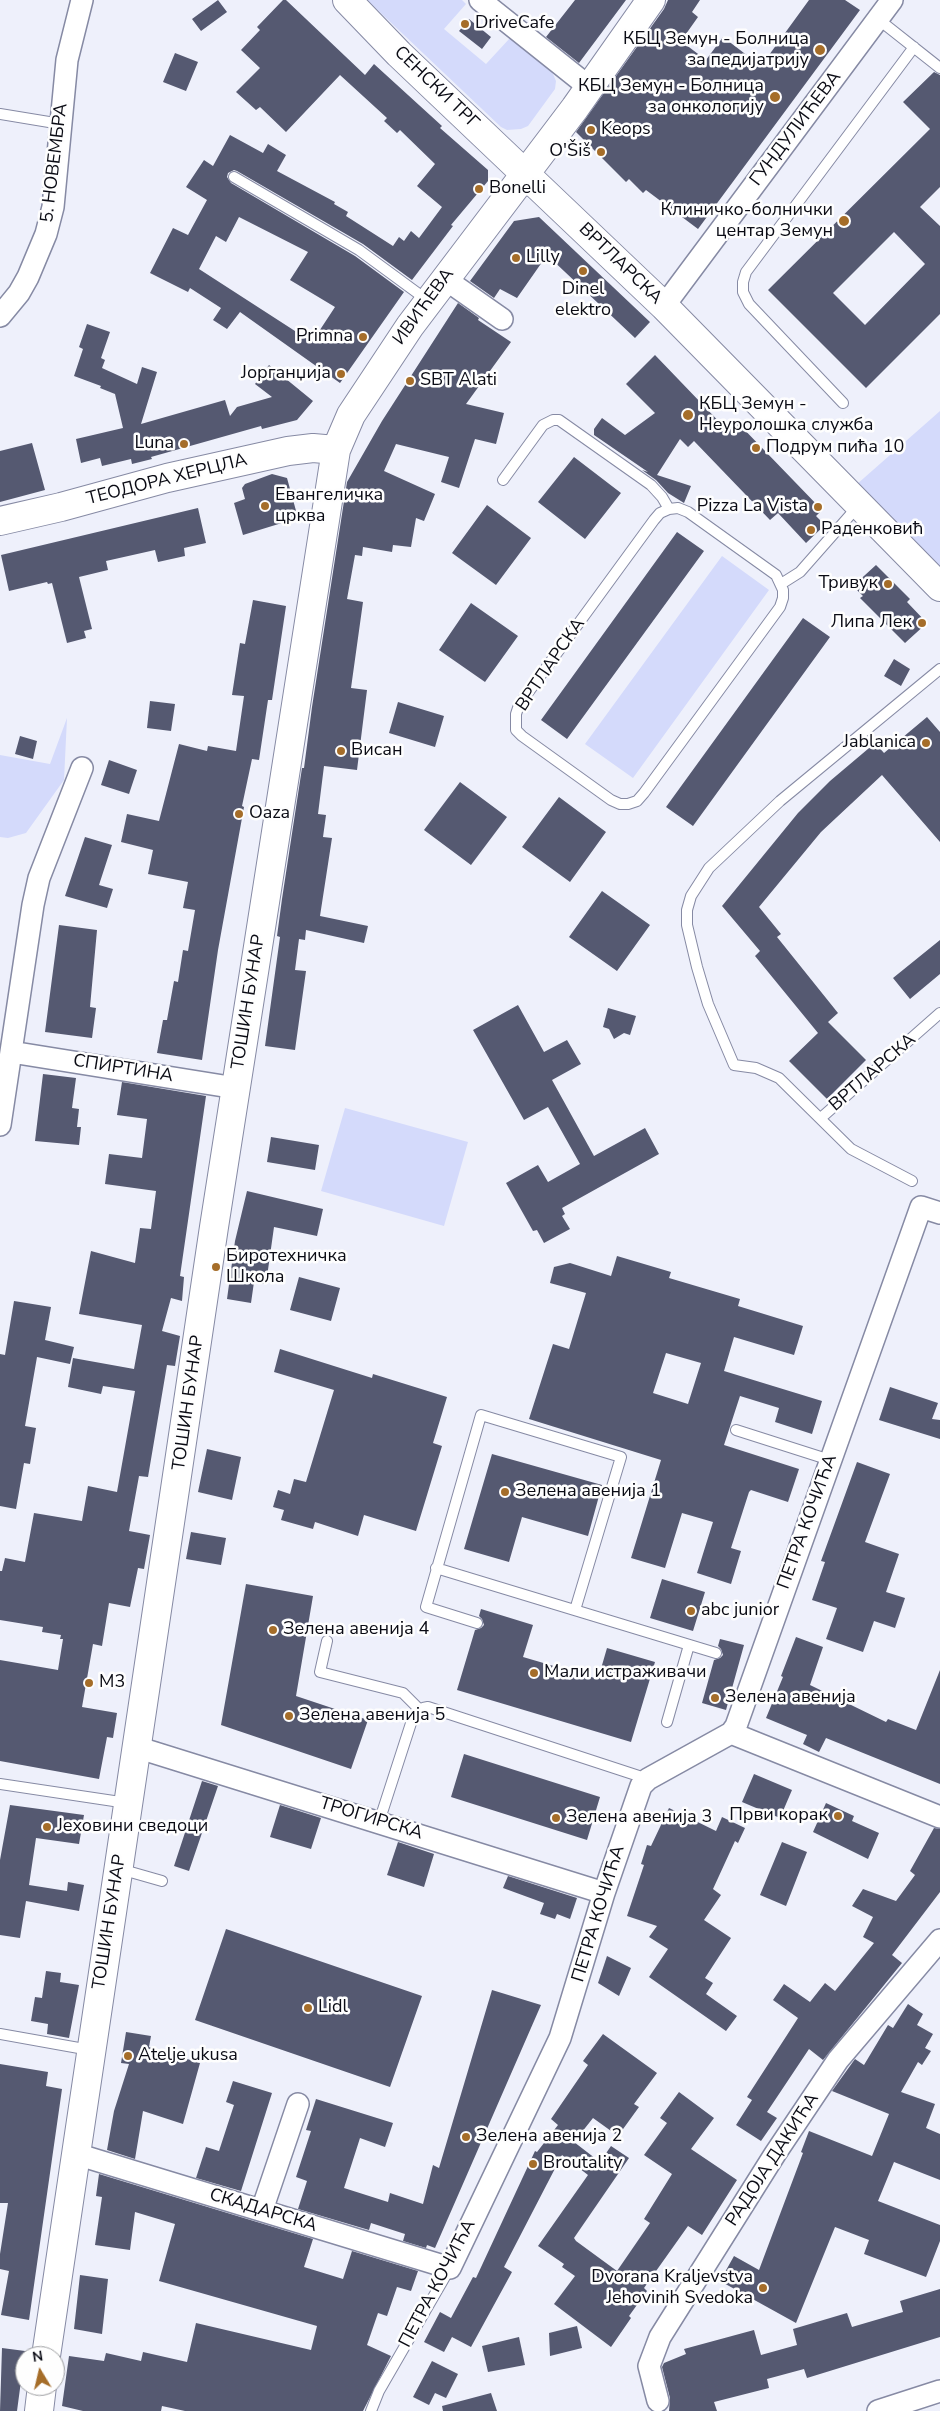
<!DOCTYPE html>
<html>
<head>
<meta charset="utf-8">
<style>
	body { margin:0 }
	#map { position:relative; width:940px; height:2411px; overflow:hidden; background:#eef0fb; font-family:"Nunito Sans",sans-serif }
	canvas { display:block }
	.north { position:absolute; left:15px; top:2346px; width:50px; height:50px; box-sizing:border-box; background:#fefefe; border:1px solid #9c9da0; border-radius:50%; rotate:351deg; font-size:14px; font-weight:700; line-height:20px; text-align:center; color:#0a0b14 }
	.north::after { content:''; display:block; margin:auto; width:18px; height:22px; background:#a56d29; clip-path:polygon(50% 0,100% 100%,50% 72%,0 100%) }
</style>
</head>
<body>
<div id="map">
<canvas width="940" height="2411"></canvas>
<div class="north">N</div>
</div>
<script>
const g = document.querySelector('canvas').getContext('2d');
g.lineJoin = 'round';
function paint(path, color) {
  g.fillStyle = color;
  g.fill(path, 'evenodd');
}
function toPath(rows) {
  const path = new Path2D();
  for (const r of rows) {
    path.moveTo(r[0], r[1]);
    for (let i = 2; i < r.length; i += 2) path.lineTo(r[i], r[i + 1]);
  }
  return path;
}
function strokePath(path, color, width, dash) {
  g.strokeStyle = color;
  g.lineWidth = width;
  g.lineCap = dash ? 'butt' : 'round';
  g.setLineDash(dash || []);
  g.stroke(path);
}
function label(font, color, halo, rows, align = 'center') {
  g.font = font + ' "Nunito Sans",sans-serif';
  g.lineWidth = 5;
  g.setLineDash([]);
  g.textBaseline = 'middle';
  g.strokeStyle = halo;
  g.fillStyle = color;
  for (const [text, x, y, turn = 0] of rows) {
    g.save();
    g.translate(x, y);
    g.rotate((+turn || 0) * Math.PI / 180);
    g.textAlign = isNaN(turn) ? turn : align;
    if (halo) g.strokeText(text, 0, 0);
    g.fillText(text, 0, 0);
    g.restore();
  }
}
paint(toPath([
	[367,0,462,0,466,4,444,29,486,64,510,38,550,67,556,81,555,89,528,126,521,129,507,130,501,127],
	[940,411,940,587,856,485],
	[722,556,769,590,633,778,585,744],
	[67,718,64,780,26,833,8,838,0,837,0,755,50,764],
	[345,1108,468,1142,444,1226,321,1191]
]), '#d4dafb');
paint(toPath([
	[218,0,227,12,201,31,192,19],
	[283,0,286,0,365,75,374,64,442,126,440,128,488,170,488,181,451,225,453,226,412,280,363,244,237,171,234,170,228,173,227,177,231,183,355,256,404,292,340,383,240,312,227,329,213,320,221,308,190,288,188,292,150,273,173,228,188,235,207,200,186,187,204,160,213,166,230,135,263,153,268,144,286,155,277,171,335,202,334,204,348,212,346,216,393,246,399,237,404,241,411,231,419,238,442,207,417,186,435,164,400,130,397,133,384,121,387,118,340,75,286,132,260,107,256,110,236,92,260,68,241,50,260,30,257,27],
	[239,217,308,252,290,280,335,307,312,342,199,269,216,236,226,242],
	[575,0,626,0,579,63,546,37],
	[668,0,700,0,692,12,698,17,681,41,706,60,723,37,761,66,809,0,845,0,860,10,698,229,646,190,643,193,629,179,626,182,576,132,664,9],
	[469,19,491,37,482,49,459,31],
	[175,53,198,62,186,91,163,82],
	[934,72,940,75,940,187,920,207,940,226,940,314,866,388,768,290,930,129,903,102],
	[894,232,925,264,865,325,833,293],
	[539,217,650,322,635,338,547,255,517,298,500,289,494,298,470,281,514,221],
	[458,303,479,318,478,320,511,342,466,404,504,413,496,444,475,439,459,488,441,482,449,457,396,444,384,471,435,494,424,521,416,518,411,547,393,545,392,552,363,547,362,556,355,555,347,599,363,602,351,688,367,690,357,770,324,766,318,814,326,815,323,837,332,838,320,916,368,926,364,943,306,930,305,940,299,939,295,970,306,971,295,1050,265,1046,280,937,277,936,282,899,302,768,304,768,312,707,347,482,382,421],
	[87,324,110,332,101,358,105,360,102,368,137,384,142,367,157,372,141,424,225,400,230,416,237,407,272,397,255,384,269,365,313,401,297,420,262,429,261,426,151,457,152,459,132,464,131,459,102,466,100,458,81,463,76,439,123,428,115,394,100,388,101,386,74,376,83,349,79,347],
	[655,355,728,431,737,422,822,510,816,516,825,525,806,543,778,513,770,520,694,441,688,447,680,439,657,475,691,486,684,503,668,493,656,480,642,470,648,472,594,435,594,429,602,418,625,435,655,413,626,384],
	[32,443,45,490,0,502,0,451],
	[574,457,621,493,585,539,538,502],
	[272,474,287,478,298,518,243,535,234,503,245,499,242,488,245,484],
	[487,505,531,538,496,585,452,553],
	[198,508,206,543,184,548,185,556,158,562,155,550,106,561,108,570,79,577,92,629,84,631,86,638,67,643,52,583,48,584,47,582,9,591,1,555],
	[677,532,704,551,567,739,541,720],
	[876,565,910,599,907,602,927,623,905,643,860,598,863,596,853,586],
	[253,600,286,606,272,700,268,700,259,760,252,759,242,806,244,807,218,950,202,1060,157,1053,163,1020,167,1020,174,981,178,982,183,950,188,951,195,910,183,908,188,882,148,874,153,850,121,842,127,814,159,821,179,744,207,751,208,746,236,751,244,696,232,695,240,643,245,644],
	[471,603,518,636,485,682,439,650],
	[803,618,830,637,693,826,666,807],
	[894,659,910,669,901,686,884,676],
	[150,701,175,704,171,731,147,728],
	[398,702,444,716,435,747,389,733],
	[927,717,940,732,940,842,882,775,821,832,759,907,781,934,777,937,838,1013,828,1022,866,1060,827,1099,789,1061,818,1033,755,956,760,951,722,906,798,813,830,781,875,743,884,753],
	[20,736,37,741,33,759,15,754],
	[109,760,137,770,129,794,101,785],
	[460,782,507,817,471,865,424,830],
	[559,797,606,832,570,882,522,847],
	[85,837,112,845,99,885,113,889,107,908,65,896],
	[602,891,650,925,617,971,569,937],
	[59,925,97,930,90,1007,96,1008,92,1038,45,1032],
	[940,940,940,974,910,999,893,978],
	[518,1005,544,1052,567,1040,581,1064,552,1080,594,1156,645,1128,659,1154,562,1208,565,1214,562,1216,570,1229,544,1243,537,1230,533,1231,506,1183,538,1165,548,1182,580,1164,548,1107,524,1120,473,1030],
	[608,1008,636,1016,630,1035,624,1033,614,1039,609,1029,603,1027],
	[43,1074,76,1078,72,1108,79,1109,77,1127,81,1127,79,1145,35,1141],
	[122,1082,206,1096,180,1276,184,1277,182,1301,171,1298,162,1331,180,1336,175,1366,167,1365,148,1477,139,1476,129,1531,150,1535,144,1569,138,1568,130,1607,109,1603,102,1646,93,1644,82,1707,117,1713,113,1738,107,1737,99,1779,0,1761,0,1660,58,1670,63,1639,60,1639,61,1635,42,1632,43,1627,0,1620,0,1571,2,1571,5,1558,25,1562,34,1513,82,1521,88,1486,117,1492,135,1391,103,1386,101,1394,68,1387,73,1358,134,1369,142,1325,79,1314,91,1251,135,1263,140,1228,151,1229,156,1191,105,1184,109,1154,142,1158,147,1119,117,1115],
	[271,1137,319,1145,315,1170,267,1162],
	[247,1191,323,1209,317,1236,274,1227,266,1284,254,1282,251,1303,227,1299,235,1241],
	[617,1256,671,1272,669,1278,740,1299,738,1306,803,1326,794,1355,734,1337,724,1371,822,1401,812,1434,775,1422,779,1408,740,1396,724,1445,799,1469,788,1502,751,1490,749,1492,731,1548,741,1551,731,1584,697,1573,713,1522,682,1513,665,1568,631,1558,661,1460,529,1419,553,1344,569,1349,586,1293,550,1283,554,1267,570,1263,611,1276],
	[666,1353,701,1363,688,1404,653,1393],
	[299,1277,340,1288,331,1321,290,1310],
	[14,1301,51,1307,45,1340,74,1347,70,1364,37,1357,25,1426,36,1428,30,1464,24,1463,16,1509,0,1506,0,1354,5,1355],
	[280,1349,372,1378,373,1374,447,1397,433,1443,442,1446,416,1531,364,1515,358,1536,315,1522,313,1529,281,1520,284,1510,273,1507,278,1490,290,1494,294,1479,306,1482,334,1390,274,1372],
	[890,1387,938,1403,932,1419,940,1420,940,1439,879,1420],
	[207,1449,241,1457,232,1500,198,1492],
	[492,1454,602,1485,588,1536,522,1517,509,1562,464,1549],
	[857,1462,890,1474,865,1542,899,1554,886,1592,905,1598,895,1628,874,1621,863,1652,826,1639,837,1608,812,1600,825,1562,821,1561],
	[191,1532,226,1538,221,1565,186,1559],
	[662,1579,705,1592,693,1631,650,1618],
	[246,1584,313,1596,296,1696,368,1720,351,1769,221,1725],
	[481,1609,533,1625,523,1657,598,1679,607,1648,655,1662,631,1742,457,1690,475,1630,481,1628,484,1625,482,1619,479,1616],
	[796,1637,823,1647,810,1685,886,1722,888,1719,916,1730,940,1670,940,1784,826,1738,819,1752,803,1744,807,1735,766,1718,783,1677,781,1676],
	[720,1639,744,1645,726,1710,702,1703,714,1660,720,1658,723,1655,721,1649,718,1646],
	[464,1754,600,1797,587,1840,451,1797],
	[754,1774,792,1790,780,1818,742,1802],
	[202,1781,218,1786,189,1871,174,1866],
	[826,1803,854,1816,852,1821,879,1833,868,1859,813,1832],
	[10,1805,84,1815,79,1844,36,1838,29,1885,67,1891,68,1882,84,1885,79,1911,26,1901,20,1938,0,1935,0,1860],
	[280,1805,321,1818,311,1849,270,1837],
	[669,1808,716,1831,722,1817,745,1828,738,1843,735,1841,713,1889,721,1895,704,1920,731,1938,705,1978,713,1983,706,1994,737,2016,726,2031,649,1977,668,1949,649,1937,657,1926,627,1916,644,1865,641,1864,647,1845,651,1846],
	[934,1828,940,1829,940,1892,892,1955,902,1963,823,2060,809,2049,767,2112,777,2118,761,2141,736,2125,752,2100,747,2097,798,2018,773,2000,784,1984,810,2002,825,1983,835,1991,874,1943,863,1937,873,1917,852,1906,863,1889,896,1901,915,1875,910,1871],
	[398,1842,434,1854,424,1887,387,1875],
	[782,1842,807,1852,786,1906,760,1895],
	[508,1876,577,1898,570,1919,557,1914,555,1919,540,1914,544,1903,503,1888],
	[226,1929,422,1996,390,2087,195,2020],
	[607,1956,631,1968,619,1996,598,1983],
	[46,1971,61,1973,60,1982,79,1985,69,2038,47,2034,48,2024,31,2021,35,1997,42,1998],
	[492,1990,541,2005,435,2248,427,2245,426,2248,403,2241,405,2234,371,2223,369,2230,298,2209,307,2181,296,2177,311,2131,306,2130,316,2099,393,2123,385,2147,360,2138,344,2188,388,2202,390,2193,423,2204,433,2165,439,2168],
	[908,2004,923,2014,917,2025,933,2034,925,2048,931,2051,922,2065,918,2062,901,2092,935,2104,926,2128,940,2134,940,2180,894,2162,878,2201,940,2225,940,2241,926,2277,864,2254,869,2240,835,2227,796,2323,720,2281,734,2256,759,2270,803,2153,801,2152,809,2131,872,2156,889,2114,832,2091,855,2059,864,2065,888,2025,893,2028],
	[126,2032,151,2036,149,2047,200,2063,183,2124,143,2111,135,2159,107,2150,114,2111,129,2064,121,2063],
	[603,2034,657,2073,634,2104,639,2107,618,2136,593,2118,574,2142,600,2162,611,2146,629,2158,574,2238,576,2241,617,2271,650,2223,644,2219,672,2174,644,2155,667,2123,660,2118,679,2092,714,2118,691,2149,737,2180,702,2235,688,2226,644,2288,647,2291,629,2316,631,2318,611,2347,554,2304,575,2276,562,2267,564,2264,538,2246,588,2175,562,2155,504,2267,512,2272,471,2347,452,2337,444,2352,424,2342,440,2312,451,2318,473,2277,476,2278,535,2151,537,2152,558,2125,551,2119,588,2065,583,2061],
	[0,2064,48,2072,46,2086,62,2089,29,2320,1,2315,9,2271,0,2269,0,2254,8,2203,0,2203],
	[233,2081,272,2093,241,2191,196,2178,206,2147,219,2151,234,2105,226,2102],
	[99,2174,313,2239,304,2267,343,2279,352,2251,418,2271,411,2291,397,2287,387,2316,378,2313,367,2345,391,2356,363,2411,185,2411,162,2406,161,2411,83,2411,62,2406,69,2356,104,2361,106,2353,141,2361,143,2352,187,2362,196,2323,311,2350,317,2326,159,2281,175,2224,135,2212,130,2250,95,2245,102,2197,96,2196],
	[80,2275,108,2279,102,2334,74,2329],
	[940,2289,940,2337,807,2378,804,2369,767,2379,769,2388,714,2402,717,2411,669,2411,670,2398,662,2367,664,2363,686,2354,684,2349,754,2330,761,2355,797,2345,793,2329,847,2313,852,2327,903,2312,900,2301],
	[577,2326,582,2348,550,2356,549,2333],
	[519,2337,525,2365,488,2372,482,2346],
	[2,2348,25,2351,17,2411,0,2411],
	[432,2361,458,2374,446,2398,435,2393,429,2405,413,2397],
	[491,2393,497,2411,443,2411,442,2406]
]), '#555971');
const lane = toPath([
	[878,19,940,68],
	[0,114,61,124],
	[234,177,359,250,427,300],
	[843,403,749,304,743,292,743,282,746,272,914,47],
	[503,480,543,425,553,420,559,420,651,485,662,497,669,509],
	[678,508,688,512,776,575,783,590,783,598,780,607,644,793,637,801,628,804,620,804,611,800,522,736,516,730,516,714,519,705,654,520,660,513,669,509,678,508],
	[781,584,800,572,859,505],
	[822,1117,940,1013],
	[912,1181,851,1149,779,1078,756,1068,734,1065,708,1004,697,967,687,925,687,910,691,896,709,868,780,801,940,669],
	[736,1430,830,1460],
	[436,1568,716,1653],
	[477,1623,426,1607,481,1415,621,1457,575,1610],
	[327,1641,320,1672,403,1693,419,1709],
	[667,1722,689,1645],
	[0,1784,127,1803],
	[379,1822,413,1717,419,1709,423,1708,428,1707,648,1779],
	[120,1869,162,1881],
	[0,2034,90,2050],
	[371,2411,379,2391,450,2268]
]);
const street = toPath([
	[480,0,589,87],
	[445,279,502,319],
	[664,306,892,0],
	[0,316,19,293,28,277,46,234,53,207,67,60,82,0],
	[11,1052,236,1088],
	[0,1125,33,905,39,878,82,768],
	[731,1733,940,1817],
	[136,1747,604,1893],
	[76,2154,450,2268,560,2038,604,1893,641,1786,648,1779,731,1733,736,1726,921,1207,940,1213],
	[262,2210,298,2104],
	[658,2401,649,2366,660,2337,775,2154,838,2060,940,1940],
	[878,2411,940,2391]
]);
const secondary = toPath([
	[347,0,399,54,664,306,940,587],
	[0,521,61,507,167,478,288,451,313,448,336,450],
	[46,2356,214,1227,336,450,351,415,410,326,575,108,651,0],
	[39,2411,42,2386]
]);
strokePath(lane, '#868aa4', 12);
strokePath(street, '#868aa4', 24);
strokePath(secondary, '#868aa4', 30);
strokePath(lane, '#fff', 10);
strokePath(street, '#fff', 21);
strokePath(secondary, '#fff', 28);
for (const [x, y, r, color] of [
	[465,24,5,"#a56d29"],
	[820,50,6,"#a56d29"],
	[775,97,6,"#a56d29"],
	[591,130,5,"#a56d29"],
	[601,152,5,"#a56d29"],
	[479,189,5,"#a56d29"],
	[844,221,6,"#a56d29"],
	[516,258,5,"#a56d29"],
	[583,271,5,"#a56d29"],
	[363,337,5,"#a56d29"],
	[341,374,5,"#a56d29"],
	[410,381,5,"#a56d29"],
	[688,415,6,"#a56d29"],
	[184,444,5,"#a56d29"],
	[756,448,5,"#a56d29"],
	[265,506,5,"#a56d29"],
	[818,507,5,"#a56d29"],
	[811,530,5,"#a56d29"],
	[888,584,5,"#a56d29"],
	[922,623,5,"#a56d29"],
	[926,743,5,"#a56d29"],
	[341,751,5,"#a56d29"],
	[239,814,5,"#a56d29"],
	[216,1267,5,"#a56d29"],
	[505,1492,5,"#a56d29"],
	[691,1611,5,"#a56d29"],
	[273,1630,5,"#a56d29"],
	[534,1673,5,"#a56d29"],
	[89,1683,5,"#a56d29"],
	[715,1698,5,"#a56d29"],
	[289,1716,5,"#a56d29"],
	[838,1816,5,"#a56d29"],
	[556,1818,5,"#a56d29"],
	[47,1827,5,"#a56d29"],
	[308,2008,5,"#a56d29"],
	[128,2056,5,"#a56d29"],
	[466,2137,5,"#a56d29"],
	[533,2164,5,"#a56d29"],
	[763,2288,5,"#a56d29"]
]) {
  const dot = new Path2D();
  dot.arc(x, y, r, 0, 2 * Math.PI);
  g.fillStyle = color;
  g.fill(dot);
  strokePath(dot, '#fefefe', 2);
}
label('18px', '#0a0b14', '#fefefe', [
	["DriveCafe",475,24],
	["КБЦ Земун - Болница",809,40,"right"],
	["за педијатрију",809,61,"right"],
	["КБЦ Земун - Болница",764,87,"right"],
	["за онкологију",764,108,"right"],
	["Keops",601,130],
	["O'Šiš",591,152,"right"],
	["Bonelli",489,189],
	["Клиничко-болнички",833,211,"right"],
	["центар Земун",833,232,"right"],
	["Lilly",526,258],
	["Dinel",583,290,"center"],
	["elektro",583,311,"center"],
	["Primna",353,337,"right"],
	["Јорганџија",331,374,"right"],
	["SBT Alati",420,381],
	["КБЦ Земун -",699,405],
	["Неуролошка служба",699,426],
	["Luna",174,444,"right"],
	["Подрум пића 10",766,448],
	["Евангеличка",275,496],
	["црква",275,517],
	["Pizza La Vista",808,507,"right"],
	["Раденковић",821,530],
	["Тривук",878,584,"right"],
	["Липа Лек",912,623,"right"],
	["Jablanica",916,743,"right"],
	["Висан",351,751],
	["Oaza",249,814],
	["Биротехничка",226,1257],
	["Школа",226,1278],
	["Зелена авенија 1",515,1492],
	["abc junior",701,1611],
	["Зелена авенија 4",283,1630],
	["Мали истраживачи",544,1673],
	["М3",99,1683],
	["Зелена авенија",725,1698],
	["Зелена авенија 5",299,1716],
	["Први корак",828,1816,"right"],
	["Зелена авенија 3",566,1818],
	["Јеховини сведоци",57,1827],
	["Lidl",318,2008],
	["Atelje ukusa",138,2056],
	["Зелена авенија 2",476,2137],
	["Broutality",543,2164],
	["Dvorana Kraljevstva",753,2278,"right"],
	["Jehovinih Svedoka",753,2299,"right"]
], 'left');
label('18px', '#0a0b14', '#fefefe', [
	["СЕНСКИ ТРГ",436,88,44],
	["ГУНДУЛИЋЕВА",796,129,-53],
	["5. НОВЕМБРА",55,163,-83],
	["ВРТЛАРСКА",620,264,44],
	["ИВИЋЕВА",424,307,-54],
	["ТЕОДОРА ХЕРЦЛА",167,480,-14],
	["ВРТЛАРСКА",551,665,-56],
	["ТОШИН БУНАР",249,1002,-81],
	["СПИРТИНА",123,1069,9],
	["ВРТЛАРСКА",873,1073,-41],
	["ТОШИН БУНАР",189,1403,-82],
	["ПЕТРА КОЧИЋА",808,1522,-70],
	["ТРОГИРСКА",371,1819,17],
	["ПЕТРА КОЧИЋА",599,1914,-73],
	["ТОШИН БУНАР",110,1922,-81],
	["РАДОЈА ДАКИЋА",773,2160,-57],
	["СКАДАРСКА",263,2211,17],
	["ПЕТРА КОЧИЋА",438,2284,-62]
]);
</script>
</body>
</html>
